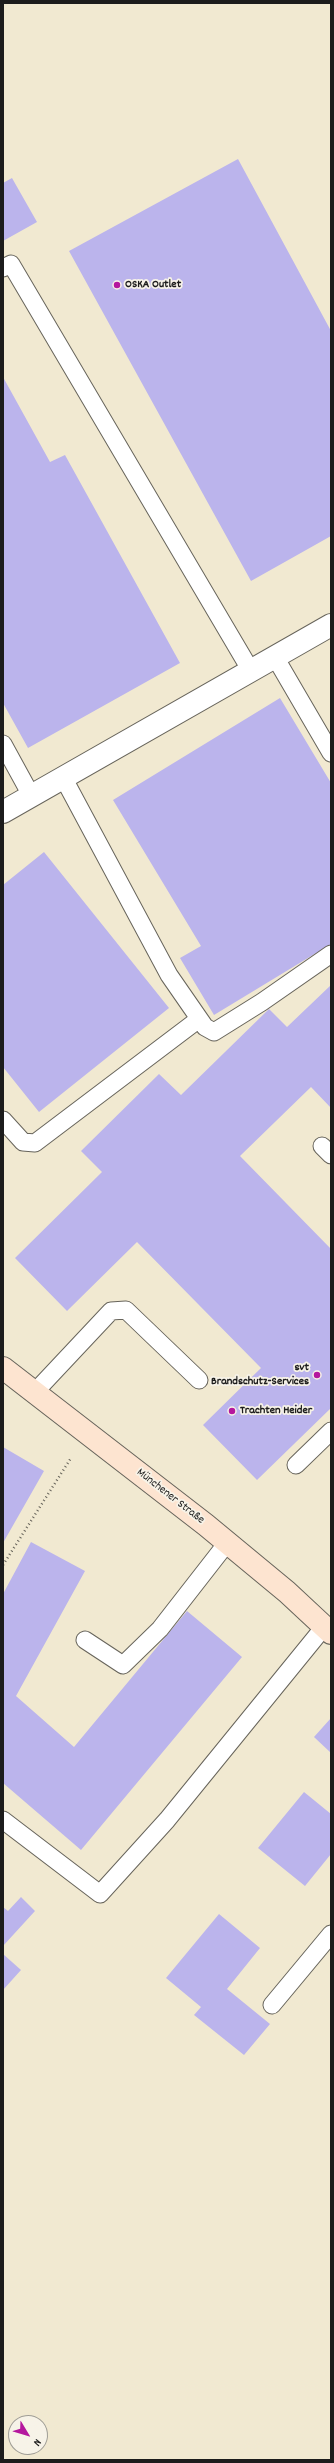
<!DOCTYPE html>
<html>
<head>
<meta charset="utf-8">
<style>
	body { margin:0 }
	#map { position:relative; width:334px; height:2463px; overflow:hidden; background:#f1e9d1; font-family:Dekko,sans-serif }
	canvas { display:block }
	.frame { position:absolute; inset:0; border:4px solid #1c1c1c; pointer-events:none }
	.north { position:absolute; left:8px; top:2415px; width:40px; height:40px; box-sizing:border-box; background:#f7f3e8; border:1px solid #9f9d96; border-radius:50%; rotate:128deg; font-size:11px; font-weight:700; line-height:16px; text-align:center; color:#1c1c1c }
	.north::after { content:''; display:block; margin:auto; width:14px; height:18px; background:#b5179e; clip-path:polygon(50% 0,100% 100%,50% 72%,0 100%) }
</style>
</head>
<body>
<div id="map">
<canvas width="334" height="2463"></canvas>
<div class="frame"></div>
<div class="north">N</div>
</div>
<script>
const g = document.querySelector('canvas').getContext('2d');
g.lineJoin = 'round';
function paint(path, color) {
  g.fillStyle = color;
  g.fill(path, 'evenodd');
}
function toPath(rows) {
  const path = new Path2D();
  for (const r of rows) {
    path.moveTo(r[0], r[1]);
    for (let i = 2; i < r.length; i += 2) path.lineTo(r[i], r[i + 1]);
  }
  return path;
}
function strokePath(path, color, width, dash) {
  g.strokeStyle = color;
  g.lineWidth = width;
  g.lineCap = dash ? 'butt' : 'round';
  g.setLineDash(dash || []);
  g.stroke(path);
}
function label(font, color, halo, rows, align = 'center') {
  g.font = font + ' Dekko,sans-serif';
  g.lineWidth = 3.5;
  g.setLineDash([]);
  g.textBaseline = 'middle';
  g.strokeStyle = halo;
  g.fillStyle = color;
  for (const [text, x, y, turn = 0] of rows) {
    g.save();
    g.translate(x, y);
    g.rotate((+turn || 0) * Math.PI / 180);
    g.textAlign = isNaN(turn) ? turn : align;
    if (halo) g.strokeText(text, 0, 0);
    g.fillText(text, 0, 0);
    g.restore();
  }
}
paint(toPath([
	[238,159,331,331,331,536,251,581,69,251],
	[12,178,37,222,3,241,3,183],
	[3,377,50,462,65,455,180,663,28,748,3,703],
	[280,698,331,783,331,944,214,1015,180,958,201,946,113,800],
	[44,852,169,1008,39,1112,3,1067,3,885],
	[331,985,331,1108,311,1087,240,1156,331,1249,331,1408,257,1480,203,1425,261,1368,137,1242,67,1311,15,1258,102,1172,81,1151,159,1074,181,1095,269,1009,287,1027],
	[3,1447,44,1471,3,1543],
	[31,1542,85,1571,16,1696,74,1747,187,1611,242,1657,81,1850,3,1783,3,1594],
	[331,1718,331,1753,314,1737],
	[304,1792,331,1814,331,1854,305,1886,258,1848],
	[21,1897,35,1911,3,1946,3,1907,8,1911],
	[219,1914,260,1948,227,1989,270,2024,244,2055,194,2015,201,2007,166,1978],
	[3,1954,21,1970,3,1990]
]), '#bbb4ec');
const lane = toPath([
	[3,268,11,264,251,671],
	[275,657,331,753],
	[3,744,32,797],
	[64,779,169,975,205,1027,214,1032,262,1002,331,954],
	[3,1120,23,1142,35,1143,199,1019],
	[322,1146,331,1155],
	[34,1393,111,1311,126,1310,199,1380],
	[296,1465,331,1431],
	[85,1640,123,1665,160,1629,227,1543],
	[3,1820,100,1894,167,1820,324,1627],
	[272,2005,331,1934]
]);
const street = toPath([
	[3,812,331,625]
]);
const secondary = toPath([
	[3,1368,206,1525,287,1592,331,1633]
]);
strokePath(lane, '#67645b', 19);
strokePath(street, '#67645b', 24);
strokePath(secondary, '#67645b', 24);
strokePath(toPath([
	[3,1565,71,1458]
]), '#67645b', 2.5, [1, 3]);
strokePath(lane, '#fff', 17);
strokePath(street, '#fff', 22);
strokePath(secondary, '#fde4d0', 22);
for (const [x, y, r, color] of [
	[117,285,4,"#b5179e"],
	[317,1375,4,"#b5179e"],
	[232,1411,4,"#b5179e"]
]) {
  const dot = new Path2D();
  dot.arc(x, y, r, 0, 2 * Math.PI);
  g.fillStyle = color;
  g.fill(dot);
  strokePath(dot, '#f7f3e8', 1.5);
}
label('bold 12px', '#1c1c1c', '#f7f3e8', [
	["OSKA Outlet",125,285],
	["svt",309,1368,"right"],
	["Brandschutz-Services",309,1382,"right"],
	["Trachten Heider",240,1411]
], 'left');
label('12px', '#1c1c1c', '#f7f3e8', [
	["Münchener Straße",170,1497,38]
]);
</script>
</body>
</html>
